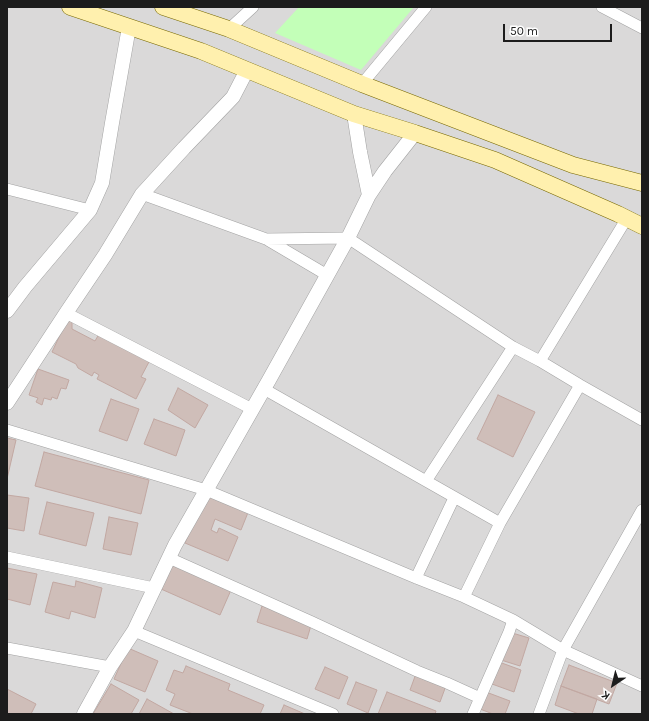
<!DOCTYPE html>
<html>
<head>
<meta charset="utf-8">
<style>
	body { margin:0 }
	#map { position:relative; width:649px; height:721px; overflow:hidden; background:#efe7e1; font-family:Karla,sans-serif }
	canvas { display:block }
	.frame { position:absolute; inset:0; border:8px solid #1c1c1c; pointer-events:none }
	.north { position:absolute; left:593px; top:665px; width:40px; height:40px; -webkit-text-stroke:3px #fff; paint-order:stroke; rotate:215deg; font-size:11px; font-weight:700; line-height:16px; text-align:center; color:#1c1c1c }
	.north::after { content:''; display:block; margin:auto; width:14px; height:18px; background:#1c1c1c; clip-path:polygon(50% 0,100% 100%,50% 72%,0 100%) }
	.scale { position:absolute; left:503px; top:24px; width:109px; height:18px; box-sizing:border-box; border:2px solid #1c1c1c; border-top:0; padding-left:5px; font-size:12px; line-height:14px; white-space:nowrap; color:#1c1c1c; -webkit-text-stroke:3px #fff; paint-order:stroke }
</style>
</head>
<body>
<div id="map">
<canvas width="649" height="721"></canvas>
<div class="frame"></div>
<div class="north">K</div>
<div class="scale">50 m</div>
</div>
<script>
const g = document.querySelector('canvas').getContext('2d');
g.lineJoin = 'round';
function paint(path, color) {
  g.fillStyle = color;
  g.fill(path, 'evenodd');
}
function toPath(rows) {
  const path = new Path2D();
  for (const r of rows) {
    path.moveTo(r[0], r[1]);
    for (let i = 2; i < r.length; i += 2) path.lineTo(r[i], r[i + 1]);
  }
  return path;
}
function strokePath(path, color, width, dash) {
  g.strokeStyle = color;
  g.lineWidth = width;
  g.lineCap = dash ? 'butt' : 'round';
  g.setLineDash(dash || []);
  g.stroke(path);
}
paint(toPath([
	[7,7,642,7,642,714,7,714]
]), '#dad9d9');
paint(toPath([
	[299,7,414,7,361,70,275,33]
]), '#c3ffb8');
const building = toPath([
	[67,320,72,322,72,329,95,341,99,334,150,360,141,377,146,379,136,399,97,379,99,375,94,372,92,376,78,368,76,364,52,352,67,320],
	[38,369,69,380,66,389,61,388,57,399,52,397,51,400,44,398,42,405,36,402,38,398,29,395,38,369],
	[178,388,208,405,195,428,168,410,178,388],
	[498,395,535,412,513,457,477,439,498,395],
	[111,399,139,409,127,441,99,431,111,399],
	[154,419,185,430,176,456,144,444,154,419],
	[7,438,16,440,7,479,7,438],
	[44,452,149,480,141,514,35,486,44,452],
	[206,492,249,510,241,530,215,519,211,530,217,533,219,528,238,537,228,561,185,543,206,492],
	[7,495,29,498,24,531,7,528,7,495],
	[47,502,94,513,86,546,39,534,47,502],
	[109,517,138,523,131,555,103,549,109,517],
	[172,565,231,590,220,615,161,589,172,565],
	[7,568,37,574,30,605,7,599,7,568],
	[76,581,102,588,95,618,71,611,69,619,45,612,53,582,75,587,76,581],
	[262,606,312,622,307,639,257,622,262,606],
	[509,632,529,638,520,666,501,660,509,632],
	[128,648,158,661,145,692,114,679,128,648],
	[499,662,521,670,514,692,492,684,499,662],
	[569,665,617,683,609,704,561,686,569,665],
	[186,666,230,684,228,690,264,705,260,714,193,714,170,705,175,694,166,690,174,670,183,673,186,666],
	[325,667,348,677,339,699,315,689,325,667],
	[417,671,447,683,440,702,410,690,417,671],
	[356,682,377,690,368,713,347,704,356,682],
	[111,684,139,700,131,714,93,714,111,684],
	[561,686,597,699,592,714,579,714,555,705,561,686],
	[7,689,36,704,31,714,7,714,7,689],
	[387,692,436,711,435,714,378,714,387,692],
	[486,692,510,701,505,714,493,714,480,709,486,692],
	[147,699,174,714,139,714,147,699],
	[284,705,305,714,280,714,284,705]
]);
paint(building, '#cfbeb9');
strokePath(building, '#c2a8a2', 1);
const minor = toPath([
	[602,7,642,28],
	[229,29,253,7],
	[362,84,426,7],
	[7,189,90,210],
	[142,194,266,239,327,275],
	[266,239,348,238,513,347,540,361,580,385,642,420],
	[66,313,252,409],
	[540,361,627,218],
	[264,389,500,523],
	[7,430,206,490,416,578,464,597,513,620,563,650,642,686],
	[426,481,513,347],
	[7,557,154,588],
	[169,558,312,622,417,671,447,683,480,698],
	[416,578,454,498],
	[464,597,500,523,580,385],
	[134,631,333,714],
	[7,648,110,667],
	[473,714,509,632,513,620],
	[539,714,563,650,642,510]
]);
const tertiary = toPath([
	[354,114,360,152,369,195],
	[7,311,25,287,90,210,102,183,112,123,129,27],
	[7,403,66,313,105,255,142,194,184,148,233,97,247,70],
	[84,714,110,667,134,631,175,545,269,380,348,238,369,195,385,171,415,133]
]);
const secondary = toPath([
	[70,7,201,51,354,114,415,133,495,160,618,214,642,226],
	[163,7,229,29,362,84,573,165,642,183]
]);
strokePath(minor, '#a3a3a3', 12);
strokePath(tertiary, '#a3a3a3', 15);
strokePath(secondary, '#766700', 17);
strokePath(minor, '#fff', 11);
strokePath(tertiary, '#fff', 14);
strokePath(secondary, '#fff0ae', 16);
</script>
</body>
</html>
